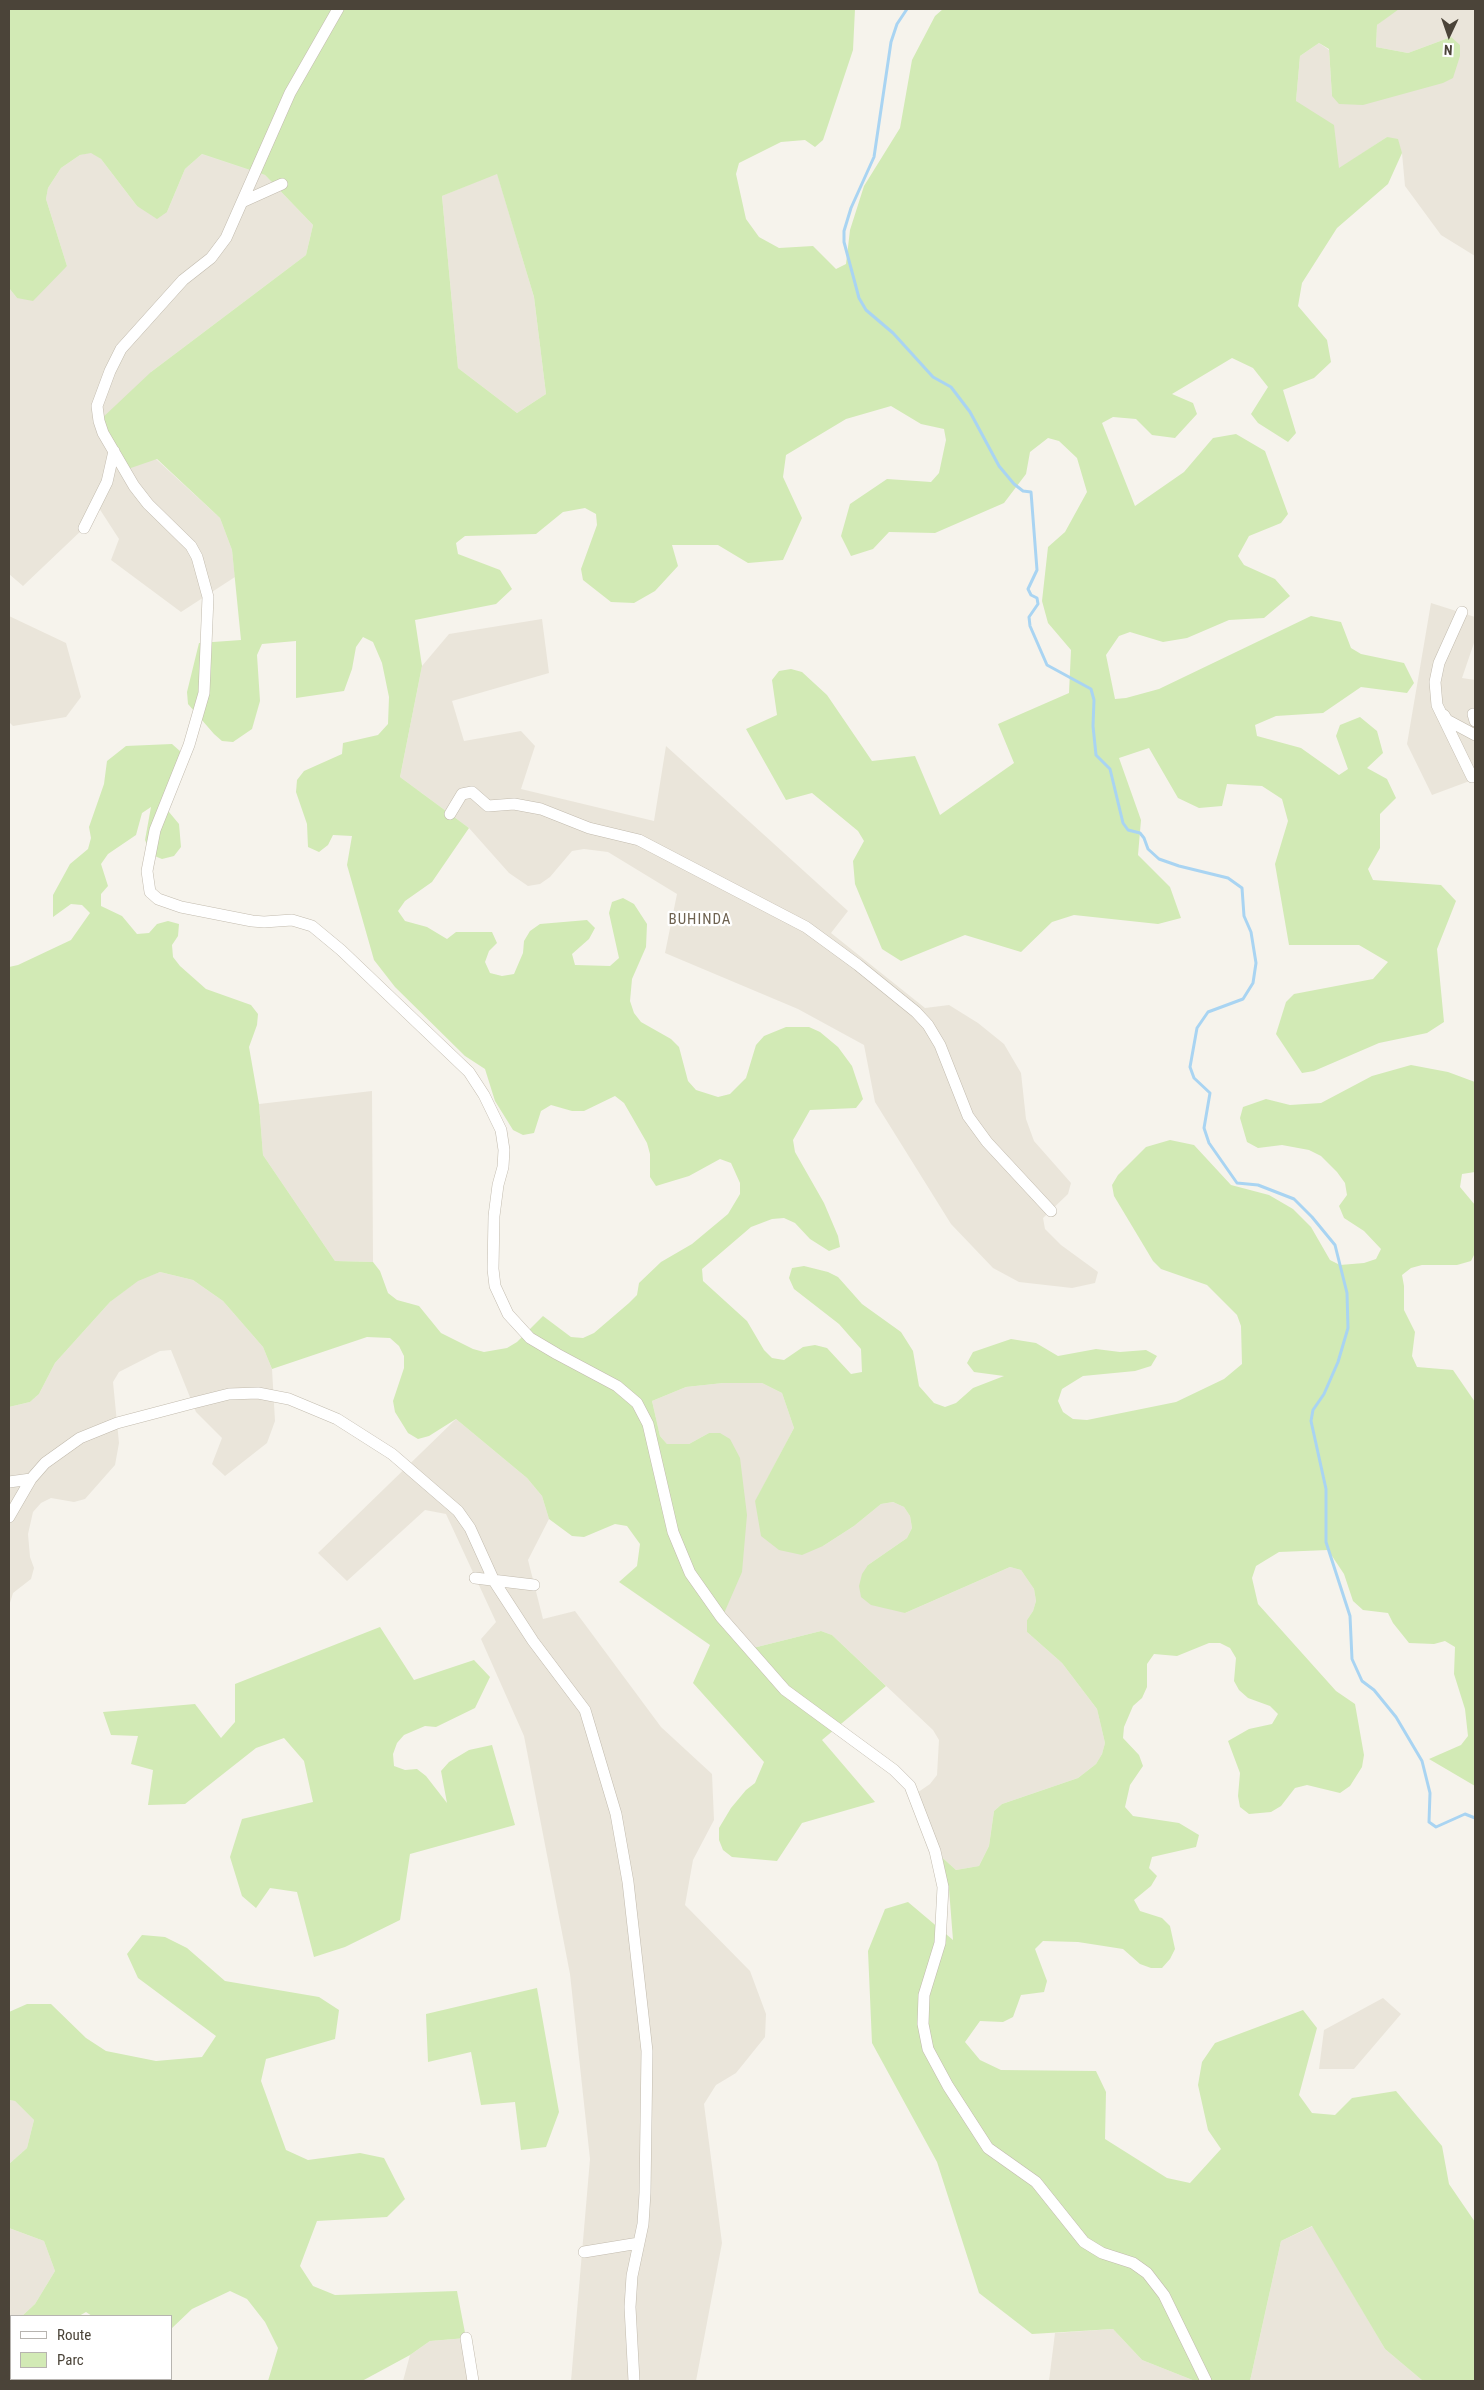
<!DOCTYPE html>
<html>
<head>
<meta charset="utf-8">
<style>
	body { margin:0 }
	#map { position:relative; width:1484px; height:2390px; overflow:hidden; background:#f6f3ec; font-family:"Roboto Condensed",sans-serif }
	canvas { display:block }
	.frame { position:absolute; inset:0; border:10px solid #4b4439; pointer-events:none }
	.legend { position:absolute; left:10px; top:2315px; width:162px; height:65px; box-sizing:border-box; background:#fff; border:1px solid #b7b4b0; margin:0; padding:6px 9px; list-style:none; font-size:15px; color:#4b4439 }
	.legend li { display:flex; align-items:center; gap:10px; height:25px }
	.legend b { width:25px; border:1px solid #b7b4b0 }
	.north { position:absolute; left:1424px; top:10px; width:50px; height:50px; -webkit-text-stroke:4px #fff; paint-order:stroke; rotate:183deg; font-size:14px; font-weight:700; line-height:20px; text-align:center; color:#4b4439 }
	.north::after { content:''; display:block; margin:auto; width:18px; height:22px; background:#4b4439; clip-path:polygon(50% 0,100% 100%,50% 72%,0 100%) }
</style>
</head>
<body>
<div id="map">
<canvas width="1484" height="2390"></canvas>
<div class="frame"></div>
<ul class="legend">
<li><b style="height:6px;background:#fff"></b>Route</li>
<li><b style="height:14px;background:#d2eab5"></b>Parc</li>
</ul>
<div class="north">N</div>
</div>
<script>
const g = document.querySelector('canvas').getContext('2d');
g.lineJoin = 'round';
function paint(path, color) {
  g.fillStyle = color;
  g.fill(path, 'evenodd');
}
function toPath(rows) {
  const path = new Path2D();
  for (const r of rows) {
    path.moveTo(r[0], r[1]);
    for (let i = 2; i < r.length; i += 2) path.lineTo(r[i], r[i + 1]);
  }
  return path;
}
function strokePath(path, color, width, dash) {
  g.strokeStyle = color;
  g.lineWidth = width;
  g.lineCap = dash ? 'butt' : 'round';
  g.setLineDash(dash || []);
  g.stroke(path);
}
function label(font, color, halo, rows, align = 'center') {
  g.font = font + ' "Roboto Condensed",sans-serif';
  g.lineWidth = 4.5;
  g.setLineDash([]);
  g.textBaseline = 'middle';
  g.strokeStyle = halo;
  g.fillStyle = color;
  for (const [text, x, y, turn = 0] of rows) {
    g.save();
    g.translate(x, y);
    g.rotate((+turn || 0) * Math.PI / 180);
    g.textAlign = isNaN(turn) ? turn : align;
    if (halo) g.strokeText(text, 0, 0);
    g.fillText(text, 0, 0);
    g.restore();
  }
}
paint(toPath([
	[1475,9,1475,256,1441,235,1405,186,1402,153,1387,137,1339,169,1296,101,1300,56,1319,43,1329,50,1332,96,1451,37,1408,53,1376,47,1377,25,1395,10],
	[91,152,101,159,137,206,167,212,185,169,202,154,265,175,313,225,306,255,151,372,156,459,220,518,232,550,235,577,181,612,111,560,119,539,97,505,84,528,23,586,9,574,9,288,17,298,67,266,46,199,48,188,61,168,80,155],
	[497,173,534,297,546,394,517,413,458,368,442,196],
	[1431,603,1475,617,1475,640,1462,678,1475,680,1475,779,1432,795,1407,744],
	[9,616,66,643,81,697,66,717,13,726,9,722],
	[542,619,549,673,452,701,464,741,521,731,535,746,521,789,654,821,666,746,848,911,831,933,925,1008,949,1005,978,1023,1004,1044,1021,1073,1026,1119,1034,1141,1071,1183,1068,1194,1043,1218,1045,1229,1061,1245,1098,1272,1095,1283,1072,1288,1019,1282,993,1268,951,1224,875,1102,864,1045,798,1009,665,953,677,894,608,852,584,849,572,851,550,877,540,884,528,886,509,873,469,828,400,777,422,666,449,634],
	[372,1091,373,1262,335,1261,263,1155,259,1104],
	[160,1272,193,1280,223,1301,263,1347,272,1369,275,1421,267,1443,225,1476,212,1464,222,1438,196,1412,171,1350,160,1351,119,1372,113,1382,119,1443,115,1465,85,1499,74,1502,51,1498,41,1503,33,1512,28,1534,30,1557,34,1568,31,1579,13,1593,9,1606,9,1407,30,1402,39,1394,55,1363,110,1302,138,1280],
	[723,1383,762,1383,782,1393,794,1428,755,1502,823,1546,854,1526,881,1504,893,1502,904,1507,910,1516,912,1528,907,1538,868,1565,905,1613,1010,1567,1021,1570,1034,1589,1036,1601,1033,1611,1027,1620,1027,1632,1062,1663,1097,1709,1105,1743,1102,1754,1096,1764,1078,1778,1002,1804,994,1811,989,1846,979,1866,956,1870,935,1851,914,1795,930,1784,937,1775,939,1740,933,1730,832,1635,821,1631,749,1649,721,1617,709,1433,689,1444,667,1444,660,1436,652,1401,686,1387],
	[456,1419,527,1478,542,1496,549,1519,528,1560,543,1619,575,1611,661,1727,712,1774,714,1820,693,1860,685,1905,750,1971,766,2014,765,2037,736,2073,716,2085,704,2104,722,2243,696,2381,571,2381,590,2159,570,1974,524,1736,481,1639,496,1622,446,1514,425,1510,347,1581,318,1553],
	[1383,1998,1401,2014,1354,2069,1319,2069,1324,2030],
	[9,2100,15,2101,34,2120,27,2148,9,2164],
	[1313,2226,1385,2349,1423,2381,1250,2381,1281,2241],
	[9,2228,44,2241,55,2271,35,2304,22,2316,11,2316,11,2325,9,2326],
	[1113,2329,1142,2360,1195,2381,1049,2381,1055,2333],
	[466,2338,473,2381,403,2381,410,2355,430,2341]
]), '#eae5da');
paint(toPath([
	[9,9,855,9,853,50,823,140,815,147,805,140,781,142,739,163,736,174,746,219,759,237,779,248,813,246,836,269,846,264,850,230,864,186,900,128,912,60,935,16,943,9,1399,9,1377,25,1376,47,1408,53,1451,37,1460,45,1460,56,1453,78,1443,83,1363,105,1339,104,1332,96,1329,49,1319,43,1300,56,1296,101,1334,125,1339,168,1387,137,1398,139,1402,153,1388,184,1337,228,1302,283,1298,306,1327,340,1331,362,1314,378,1283,390,1296,433,1288,442,1258,423,1251,414,1268,387,1253,368,1232,358,1172,394,1193,403,1197,414,1175,438,1152,435,1136,419,1113,417,1102,423,1135,506,1184,472,1213,438,1236,434,1265,451,1288,514,1281,523,1249,536,1238,556,1244,565,1275,579,1290,596,1264,618,1229,620,1187,638,1163,642,1130,632,1119,636,1106,655,1115,699,1126,698,1159,689,1311,616,1341,622,1351,648,1361,654,1404,663,1414,683,1407,693,1361,687,1323,713,1276,716,1255,725,1257,736,1301,748,1339,775,1348,769,1336,736,1340,725,1360,717,1377,731,1383,753,1367,768,1387,779,1396,798,1380,814,1380,848,1368,869,1373,880,1441,885,1456,901,1437,949,1444,1022,1427,1033,1379,1043,1314,1071,1302,1073,1276,1034,1286,1002,1294,994,1373,979,1388,962,1359,945,1289,945,1275,864,1288,821,1282,799,1262,786,1227,784,1222,806,1199,808,1178,798,1149,748,1119,758,1141,820,1138,855,1170,887,1181,918,1158,924,1074,915,1052,922,1021,952,965,935,901,961,882,949,855,884,853,861,864,841,858,831,812,793,786,800,746,729,777,715,772,680,779,671,791,669,802,672,827,695,872,761,915,756,940,815,1014,763,998,724,1069,693,1071,650,1048,623,1042,601,1048,547,1065,532,1087,492,1077,458,1059,441,1048,438,1030,452,1026,474,1004,503,935,533,889,532,873,549,851,556,841,536,850,504,887,479,931,482,939,473,946,440,944,429,921,424,891,406,846,419,786,455,783,477,802,518,783,560,748,563,718,545,672,545,678,566,655,591,634,603,611,602,583,580,581,569,597,525,596,514,585,508,563,512,536,534,465,536,456,543,458,554,500,570,512,589,496,604,415,620,422,666,400,777,469,828,432,882,405,901,398,911,405,921,427,927,447,939,456,932,492,932,497,943,489,951,485,962,490,973,502,976,514,974,523,953,524,941,530,931,540,924,587,920,595,928,589,939,572,954,575,965,610,966,619,958,609,913,612,902,623,898,634,904,647,924,646,947,632,979,630,1001,634,1013,641,1022,671,1039,679,1047,688,1081,696,1090,718,1097,730,1094,746,1078,756,1045,764,1036,786,1027,809,1027,820,1032,838,1047,852,1066,863,1099,856,1108,810,1110,793,1140,795,1152,824,1203,838,1236,840,1247,829,1251,810,1239,795,1223,784,1218,772,1219,751,1227,702,1269,703,1281,747,1321,764,1350,772,1358,784,1360,803,1347,815,1345,827,1348,851,1374,862,1372,861,1349,839,1324,794,1289,789,1278,792,1268,804,1266,828,1272,838,1277,862,1304,901,1332,913,1351,919,1386,934,1403,945,1407,956,1403,973,1388,1004,1376,974,1372,967,1363,973,1352,1011,1339,1036,1343,1058,1356,1096,1349,1120,1352,1146,1350,1157,1356,1151,1366,1135,1371,1083,1376,1062,1389,1058,1401,1063,1412,1073,1419,1087,1420,1176,1402,1224,1379,1242,1364,1241,1326,1237,1315,1207,1285,1161,1269,1153,1261,1114,1196,1112,1185,1118,1175,1146,1147,1170,1140,1194,1145,1231,1185,1269,1195,1293,1209,1311,1227,1330,1260,1340,1265,1364,1263,1376,1259,1381,1249,1364,1231,1344,1218,1339,1206,1347,1195,1345,1183,1337,1172,1321,1156,1309,1150,1282,1145,1258,1148,1247,1142,1240,1118,1243,1107,1266,1099,1290,1105,1321,1103,1372,1076,1411,1065,1448,1072,1475,1082,1475,1172,1462,1174,1460,1187,1475,1205,1475,1253,1471,1261,1457,1265,1422,1265,1411,1268,1402,1275,1404,1286,1404,1310,1415,1332,1412,1356,1417,1367,1453,1370,1475,1402,1475,1786,1429,1759,1461,1745,1468,1736,1465,1709,1454,1674,1455,1647,1445,1641,1434,1644,1409,1643,1393,1623,1388,1613,1363,1610,1353,1601,1344,1574,1328,1550,1279,1552,1256,1566,1252,1578,1258,1604,1336,1691,1355,1704,1364,1755,1362,1767,1350,1786,1340,1793,1307,1785,1295,1788,1281,1806,1271,1812,1249,1814,1240,1807,1238,1796,1240,1773,1228,1741,1249,1729,1272,1724,1278,1714,1270,1706,1248,1698,1239,1690,1234,1681,1236,1658,1230,1648,1220,1643,1209,1643,1177,1656,1154,1654,1147,1664,1147,1687,1142,1698,1133,1706,1124,1727,1123,1738,1139,1755,1143,1766,1130,1785,1125,1807,1133,1816,1179,1823,1199,1835,1196,1847,1152,1857,1149,1868,1157,1876,1151,1886,1134,1900,1140,1911,1162,1918,1170,1926,1175,1949,1170,1959,1162,1968,1151,1968,1140,1964,1123,1949,1078,1942,1043,1941,1035,1949,1047,1981,1044,1992,1021,1995,1013,2017,1003,2022,980,2021,965,2042,980,2060,1001,2070,1096,2071,1106,2092,1105,2139,1167,2178,1190,2183,1221,2149,1208,2130,1198,2085,1202,2062,1215,2043,1303,2010,1317,2028,1299,2095,1312,2113,1335,2115,1352,2098,1396,2091,1442,2146,1449,2184,1475,2222,1475,2381,1423,2381,1385,2349,1312,2226,1281,2241,1250,2381,1195,2381,1142,2360,1113,2329,1032,2334,979,2293,937,2162,872,2043,868,1951,885,1909,908,1902,953,1940,949,1889,935,1851,956,1870,979,1866,989,1846,994,1811,1002,1804,1078,1778,1096,1764,1102,1754,1105,1743,1097,1709,1062,1663,1027,1632,1027,1620,1033,1611,1036,1601,1034,1589,1021,1570,1010,1567,905,1613,871,1605,861,1597,859,1586,862,1574,868,1565,907,1538,912,1528,910,1516,904,1507,893,1502,881,1504,854,1526,823,1546,802,1555,779,1550,761,1536,755,1501,794,1428,782,1393,762,1383,723,1383,686,1387,652,1401,660,1436,667,1444,689,1444,709,1433,720,1433,730,1439,740,1458,747,1515,742,1572,722,1618,749,1649,821,1631,832,1635,886,1686,822,1740,875,1802,802,1823,777,1861,732,1857,723,1850,719,1840,719,1828,731,1808,746,1790,755,1783,764,1762,693,1683,710,1645,619,1582,637,1566,640,1544,627,1526,615,1524,584,1537,572,1536,549,1519,542,1496,527,1478,456,1419,429,1436,418,1439,408,1433,395,1412,393,1401,404,1368,404,1356,399,1346,390,1338,367,1337,272,1369,263,1347,223,1301,193,1280,160,1272,138,1281,110,1302,55,1363,39,1394,30,1402,9,1407,9,967,18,965,71,940,90,913,82,905,71,904,53,917,53,895,70,864,88,849,91,838,89,827,104,784,107,761,126,746,172,744,181,752,164,806,179,824,181,847,174,856,162,859,152,855,145,840,151,807,142,813,136,835,108,854,101,864,108,886,101,894,101,906,122,916,137,934,149,933,157,924,168,921,179,924,178,936,172,945,173,957,180,966,206,989,251,1005,258,1014,257,1025,249,1047,259,1104,263,1155,335,1261,373,1262,380,1271,388,1293,397,1300,419,1306,441,1333,473,1349,484,1352,507,1348,517,1342,543,1316,571,1337,583,1338,594,1333,629,1303,637,1295,639,1283,661,1262,692,1244,728,1214,740,1194,740,1183,731,1163,720,1159,689,1176,656,1186,650,1177,650,1154,647,1143,624,1103,615,1096,584,1111,572,1111,551,1105,541,1111,534,1133,523,1135,513,1130,495,1101,485,1069,465,1056,395,987,374,960,347,865,352,836,333,835,328,845,319,852,308,847,307,824,296,792,297,780,304,771,342,754,343,743,378,735,388,724,389,697,382,663,373,642,363,637,356,647,352,669,344,691,296,698,296,641,262,644,257,655,260,701,252,729,233,742,222,741,214,734,188,704,187,692,199,643,241,640,232,550,220,518,157,459,125,470,99,421,151,372,306,255,313,225,265,175,202,154,185,169,167,212,157,219,137,206,101,159,91,153,80,155,61,168,48,188,46,199,67,266,33,301,17,298,9,288],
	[497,174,534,297,546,394,517,413,458,368,442,196],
	[380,1627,414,1680,474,1660,490,1677,475,1708,436,1727,425,1726,404,1735,397,1743,393,1754,394,1766,405,1770,417,1769,426,1776,447,1803,441,1771,449,1762,469,1750,492,1745,515,1825,410,1854,400,1920,345,1947,314,1957,297,1892,270,1888,256,1908,242,1896,230,1857,242,1819,313,1802,304,1761,284,1738,256,1748,185,1804,148,1805,153,1770,131,1764,138,1736,111,1735,103,1712,195,1704,221,1738,235,1722,235,1684],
	[142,1935,165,1937,187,1948,225,1981,319,1997,339,2010,335,2039,266,2059,261,2081,286,2150,308,2160,360,2153,384,2158,405,2199,387,2217,317,2221,300,2266,313,2286,335,2295,457,2291,466,2338,430,2341,410,2355,362,2381,268,2381,278,2348,265,2322,247,2299,230,2291,192,2309,171,2329,171,2316,92,2316,86,2312,79,2316,22,2316,35,2304,55,2271,44,2241,9,2228,9,2164,27,2148,34,2120,15,2101,9,2100,9,2012,27,2004,51,2004,86,2038,106,2051,156,2061,202,2057,216,2036,138,1978,127,1954],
	[537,1988,559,2112,546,2147,521,2150,515,2102,481,2105,471,2052,428,2062,426,2014]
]), '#d2eab5');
strokePath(toPath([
	[907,9,897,24,891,42,874,157,851,208,844,231,844,242,859,298,866,310,893,333,933,377,951,387,970,412,999,466,1014,484,1023,491,1031,492,1037,570,1028,589,1031,595,1037,598,1038,604,1029,617,1030,626,1047,665,1091,689,1094,700,1093,726,1096,755,1110,769,1123,823,1128,830,1140,833,1144,838,1148,849,1159,859,1179,866,1228,878,1242,888,1244,916,1251,932,1256,963,1253,983,1243,999,1208,1012,1197,1028,1190,1067,1194,1078,1210,1093,1204,1128,1209,1143,1237,1183,1258,1185,1294,1199,1312,1217,1335,1245,1347,1293,1348,1328,1338,1362,1324,1394,1313,1410,1311,1421,1326,1489,1326,1542,1350,1616,1352,1659,1362,1681,1374,1690,1396,1717,1422,1761,1430,1793,1429,1822,1436,1827,1465,1814,1475,1818]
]), '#a9d4f2', 3);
const minor = toPath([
	[338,9,290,93,226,238,211,258,183,280,121,349,110,371,97,406,99,421,103,433,134,486,148,504,191,546,197,557,208,597,204,693,189,745,155,830,147,871,150,892,158,899,181,907,252,921,264,922,292,920,312,926,341,950,469,1072,484,1095,501,1130,504,1150,503,1167,498,1185,494,1216,493,1269,495,1286,508,1314,530,1338,557,1354,617,1386,637,1403,648,1424,673,1532,690,1573,721,1617,785,1690,894,1770,910,1786,935,1851,943,1887,940,1943,924,1995,923,2024,928,2049,948,2086,988,2148,1036,2182,1084,2242,1102,2253,1133,2263,1147,2273,1164,2295,1206,2381],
	[242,202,282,184],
	[84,528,107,482,114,451],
	[1462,612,1439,663,1435,682,1437,705,1472,777],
	[1473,714,1475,721],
	[1444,715,1447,720,1475,735],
	[450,814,462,794,472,792,488,806,514,804,541,809,589,828,639,840,806,927,858,965,916,1012,928,1025,940,1045,968,1116,987,1142,1051,1211],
	[9,1482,31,1479],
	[9,1517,31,1479,45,1463,80,1438,117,1423,193,1403,229,1394,258,1393,289,1399,337,1419,392,1454,458,1511,470,1528,494,1581,533,1641,585,1710,616,1814,628,1882,647,2051,645,2193,643,2224,632,2276,630,2307,634,2381],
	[475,1578,534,1585],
	[584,2252,639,2243],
	[466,2338,473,2381]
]);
strokePath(minor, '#c2bbae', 12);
strokePath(minor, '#fff', 11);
g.letterSpacing = '1px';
label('15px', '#6e6250', '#fff', [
	["BUHINDA",700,920]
]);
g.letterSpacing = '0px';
</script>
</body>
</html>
